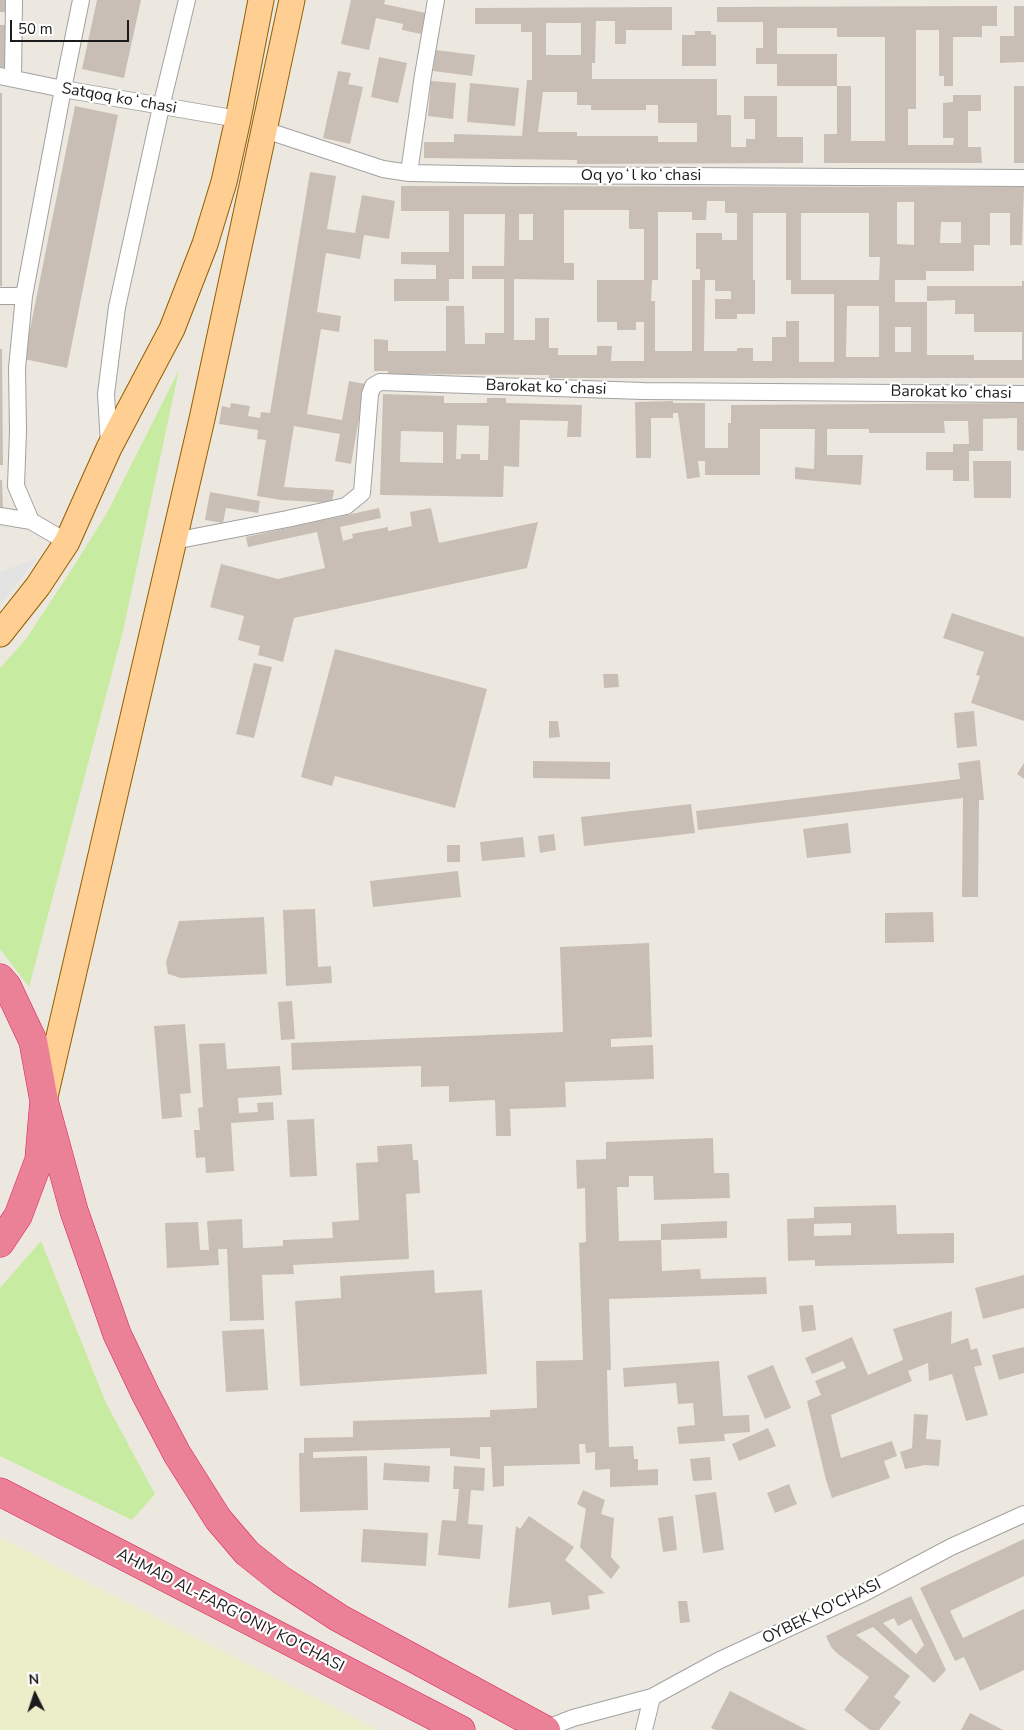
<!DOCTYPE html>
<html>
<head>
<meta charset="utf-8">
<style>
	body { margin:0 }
	#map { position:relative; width:1024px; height:1730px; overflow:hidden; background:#ede8df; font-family:"Nunito Sans",sans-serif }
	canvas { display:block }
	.north { position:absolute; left:10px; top:1670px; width:50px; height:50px; -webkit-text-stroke:4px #fff; paint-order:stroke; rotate:356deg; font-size:14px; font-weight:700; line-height:20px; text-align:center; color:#1b1b1b }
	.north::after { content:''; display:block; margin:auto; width:18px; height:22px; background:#1b1b1b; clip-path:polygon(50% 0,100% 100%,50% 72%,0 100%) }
	.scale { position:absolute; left:10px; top:20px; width:119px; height:22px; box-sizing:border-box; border:2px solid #1b1b1b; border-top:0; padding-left:6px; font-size:15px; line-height:18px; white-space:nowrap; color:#1b1b1b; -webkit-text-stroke:4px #fff; paint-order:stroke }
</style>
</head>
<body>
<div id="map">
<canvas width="1024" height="1730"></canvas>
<div class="north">N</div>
<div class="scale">50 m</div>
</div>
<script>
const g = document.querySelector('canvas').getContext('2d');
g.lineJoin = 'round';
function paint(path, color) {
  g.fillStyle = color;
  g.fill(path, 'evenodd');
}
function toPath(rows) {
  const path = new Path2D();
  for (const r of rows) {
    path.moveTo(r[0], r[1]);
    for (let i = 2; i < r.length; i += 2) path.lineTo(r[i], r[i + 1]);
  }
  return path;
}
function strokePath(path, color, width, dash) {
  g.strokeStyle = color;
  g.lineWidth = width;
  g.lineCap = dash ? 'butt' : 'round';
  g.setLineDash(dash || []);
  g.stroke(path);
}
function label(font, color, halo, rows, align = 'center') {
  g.font = font + ' "Nunito Sans",sans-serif';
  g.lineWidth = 4.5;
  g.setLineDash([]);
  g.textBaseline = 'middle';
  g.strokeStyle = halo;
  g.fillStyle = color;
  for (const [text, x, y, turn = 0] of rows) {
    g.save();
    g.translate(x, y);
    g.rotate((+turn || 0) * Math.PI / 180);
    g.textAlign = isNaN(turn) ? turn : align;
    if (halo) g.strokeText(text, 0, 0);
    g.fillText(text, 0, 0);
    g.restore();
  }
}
paint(toPath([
	[0,1538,378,1730,0,1730]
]), '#eceec9');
paint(toPath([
	[179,370,123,631,29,987,0,949,0,668,26,639,70,572,107,513],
	[41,1241,106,1403,155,1494,132,1520,0,1456,0,1288]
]), '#c7eba1');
paint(toPath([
	[37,558,0,605,0,572]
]), '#e3e3e3');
paint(toPath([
	[0,0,5,0,5,12,0,12],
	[97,0,141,0,124,78,82,69],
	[351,0,385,0,384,4,426,13,421,34,402,30,403,24,376,18,369,50,341,44],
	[997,6,997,26,982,26,982,37,953,37,953,86,944,86,944,76,939,76,939,30,916,30,916,109,908,109,908,145,953,145,954,138,943,138,943,103,953,102,953,95,981,95,981,111,968,111,968,147,981,147,982,163,824,163,824,134,837,134,837,86,851,86,851,141,885,141,885,37,837,37,837,28,777,28,777,54,837,54,837,86,777,86,777,64,756,64,756,48,763,48,763,22,717,22,717,7],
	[1014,6,1024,6,1024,62,1000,63,1000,36,1014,36],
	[672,7,672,30,626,30,626,44,615,44,615,21,596,21,595,63,592,63,592,79,717,79,717,115,731,115,731,147,746,147,746,139,755,139,755,119,744,119,744,96,777,96,777,137,803,137,803,163,577,164,577,160,424,158,424,142,454,142,454,134,522,136,527,80,532,80,532,32,521,32,521,24,475,24,475,8],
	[546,23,581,23,581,55,546,55],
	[543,92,577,92,577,105,591,105,591,110,646,110,646,105,658,105,658,123,697,123,697,142,658,142,658,136,577,136,577,132,538,132],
	[0,25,6,25,5,67,0,67],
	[695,31,711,31,711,34,716,35,716,66,682,66,682,35,695,35],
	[436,50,475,55,472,76,433,71],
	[379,57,407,63,398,103,371,97],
	[338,71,351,73,348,84,363,87,350,144,323,138],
	[431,81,456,83,453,119,428,116],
	[470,83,519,88,515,126,467,122],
	[1014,86,1024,86,1024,163,1014,163],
	[0,93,2,93,2,286,0,286],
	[75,106,118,115,67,368,24,359],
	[310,172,336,176,327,229,355,233,362,195,395,201,389,239,364,235,360,259,326,253,317,312,341,316,339,332,321,329,307,414,342,420,349,381,365,384,351,464,335,461,340,434,294,426,284,487,334,490,332,503,281,500,257,496,266,440,257,439,258,430,219,424,222,406,230,408,231,403,250,406,248,416,260,418,261,412,270,413],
	[401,186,1024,187,1022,245,1010,245,1010,213,990,213,990,245,974,245,974,271,926,271,926,280,895,280,895,302,927,302,927,355,974,355,974,360,1022,360,1022,332,974,332,974,314,955,314,955,300,927,301,927,286,1022,286,1022,281,1024,281,1024,378,549,378,549,375,388,374,388,371,374,371,374,339,388,340,388,351,446,351,446,306,464,306,465,344,485,344,485,333,504,333,504,279,472,279,472,266,504,266,505,214,464,214,464,279,449,279,449,301,394,301,394,279,436,279,436,265,401,264,401,252,449,252,449,211,401,211],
	[707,201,725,201,725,213,737,213,737,240,722,240,722,233,696,233,696,269,700,269,700,280,692,280,692,351,655,351,655,301,651,301,652,280,658,280,658,212,692,212,692,220,706,220],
	[897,202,914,202,914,245,897,244],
	[564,210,629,210,629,229,644,229,644,280,597,280,597,322,617,322,617,330,636,330,636,322,644,322,644,361,611,361,612,346,597,346,597,355,558,355,558,348,549,348,549,318,535,318,535,340,514,340,514,279,574,280,574,263,564,263],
	[753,213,786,213,786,280,791,280,791,294,834,294,834,362,799,362,799,321,786,321,786,337,772,337,772,361,753,361,753,348,737,348,737,351,704,351,705,280,715,280,715,291,731,291,731,299,715,299,715,319,737,319,737,314,755,314,755,280,753,280],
	[801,213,869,213,869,257,880,257,879,280,801,280],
	[519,214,533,214,533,240,519,240],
	[941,222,961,222,961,243,940,243],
	[847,306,879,306,879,357,846,357],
	[895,327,911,327,911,352,895,352],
	[0,349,2,349,3,465,0,465],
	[383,394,444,396,444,403,487,403,487,398,506,398,506,403,582,405,581,437,567,437,568,421,520,420,519,467,504,466,503,497,380,495],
	[457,425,489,426,488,460,480,460,480,454,461,454,461,459,456,459],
	[401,431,443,432,443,463,400,462],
	[673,401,673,403,705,403,705,448,728,448,728,423,731,423,731,405,1024,403,1024,451,1017,450,1017,418,983,419,983,451,969,451,969,481,953,481,953,470,926,470,926,452,953,452,953,444,969,444,968,421,944,421,945,433,869,433,869,429,827,429,827,455,863,455,861,485,795,479,795,467,814,469,815,429,760,429,760,475,705,475,705,461,698,461,700,477,687,479,678,413,673,413,673,418,651,418,651,458,636,458,635,402],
	[973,461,1011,461,1011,498,974,498],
	[0,480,2,480,3,510,0,510],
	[210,492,260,501,258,513,226,508,223,523,205,520],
	[379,508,381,518,340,527,343,541,353,538,352,534,388,527,388,531,412,526,410,512,431,508,439,543,538,522,527,568,294,618,283,662,258,655,260,646,238,640,244,616,210,607,221,564,278,579,325,568,317,532,248,547,246,537],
	[952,613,1024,637,1024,721,971,703,980,676,976,675,984,652,943,638],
	[335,649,487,689,455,808,335,776,332,786,301,777],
	[254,663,272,667,254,738,236,734],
	[603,674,618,674,619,687,604,688],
	[974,711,977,746,957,748,954,713],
	[549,721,558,721,560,737,549,738],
	[980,760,984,800,979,800,978,897,962,897,963,798,698,830,696,811,960,779,958,763],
	[533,761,610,762,610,779,533,778],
	[1024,763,1024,779,1017,774],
	[691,804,695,833,584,846,581,817],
	[848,823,851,853,807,858,803,829],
	[554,834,556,850,540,853,538,836],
	[523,837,525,857,482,861,480,842],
	[447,845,460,845,460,862,447,862],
	[458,871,461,897,373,907,370,881],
	[315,909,318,967,331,966,332,983,286,986,283,910],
	[933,912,934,942,885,943,885,913],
	[264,917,267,974,181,978,168,974,166,962,179,921],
	[649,943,652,1037,611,1039,611,1047,653,1045,654,1079,565,1082,566,1107,510,1109,511,1136,496,1136,495,1100,449,1102,449,1086,421,1087,421,1066,292,1070,291,1043,563,1032,560,947],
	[292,1001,295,1039,281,1040,278,1002],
	[185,1024,191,1093,180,1094,182,1117,162,1119,154,1026],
	[225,1043,227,1069,280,1066,282,1095,238,1098,239,1113,258,1112,257,1103,273,1102,274,1120,231,1123,234,1171,206,1173,205,1157,196,1158,194,1130,200,1130,198,1108,203,1107,199,1044],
	[314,1119,317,1176,290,1177,287,1120],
	[713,1138,714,1173,729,1173,730,1198,654,1200,653,1176,629,1176,629,1187,617,1187,619,1241,661,1240,662,1271,700,1269,701,1279,766,1277,767,1294,609,1299,611,1370,607,1370,609,1447,633,1446,634,1459,638,1459,638,1470,658,1469,658,1485,610,1487,610,1469,595,1470,595,1452,586,1453,585,1444,579,1444,580,1464,504,1466,504,1486,493,1487,491,1447,480,1447,480,1459,450,1456,450,1448,313,1452,313,1458,367,1456,368,1510,300,1512,299,1453,304,1453,304,1438,353,1437,353,1421,490,1417,490,1410,537,1408,536,1361,583,1360,579,1243,586,1242,585,1188,577,1189,576,1160,606,1159,606,1142],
	[412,1144,413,1160,418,1160,420,1193,406,1194,409,1259,293,1265,294,1274,262,1275,264,1320,230,1321,227,1249,218,1249,219,1265,167,1268,165,1223,198,1222,200,1250,209,1250,207,1221,242,1219,243,1248,283,1246,283,1240,333,1238,332,1222,359,1220,356,1163,378,1162,377,1146],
	[896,1205,897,1234,954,1233,954,1263,815,1266,815,1260,788,1261,787,1219,814,1218,814,1207],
	[851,1223,851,1235,814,1236,814,1224],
	[727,1221,727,1238,661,1240,661,1224],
	[434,1270,435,1293,482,1290,487,1374,300,1386,295,1301,341,1298,340,1276],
	[1024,1275,1024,1308,983,1319,975,1288],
	[813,1305,816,1330,802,1332,799,1306],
	[952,1311,951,1344,968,1338,971,1350,977,1348,982,1365,974,1367,988,1415,966,1421,952,1374,929,1381,928,1363,908,1371,912,1381,831,1415,841,1458,892,1441,897,1456,884,1461,890,1478,832,1498,826,1480,807,1401,821,1395,815,1381,846,1368,843,1361,812,1374,805,1358,852,1337,868,1375,903,1360,893,1329],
	[264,1329,268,1390,226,1392,222,1331],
	[1024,1347,1024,1373,999,1380,992,1355],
	[719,1361,723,1416,749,1415,750,1432,724,1434,725,1441,679,1444,677,1427,695,1425,693,1403,678,1404,676,1383,624,1387,623,1368],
	[773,1365,791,1408,765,1419,747,1376],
	[914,1414,928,1415,926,1439,941,1440,939,1466,925,1465,905,1469,900,1452,912,1448],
	[768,1428,776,1446,739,1461,732,1444],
	[710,1457,712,1480,693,1481,690,1459],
	[384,1463,430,1466,429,1482,383,1480],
	[454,1466,485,1468,484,1491,471,1490,468,1524,483,1525,480,1559,438,1555,442,1520,456,1521,459,1489,453,1489],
	[789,1484,797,1504,775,1513,767,1493],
	[583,1490,605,1500,601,1514,614,1518,611,1557,620,1567,611,1579,580,1547,586,1509,577,1504],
	[716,1492,724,1550,703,1553,695,1495],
	[529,1516,574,1547,565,1560,605,1593,588,1596,590,1609,552,1615,550,1602,508,1608,516,1526,520,1529],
	[673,1516,677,1550,663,1552,658,1518],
	[363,1529,428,1533,426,1566,361,1562],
	[1024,1539,1024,1576,950,1611,963,1638,1024,1609,1024,1670,980,1691,964,1657,955,1661,920,1588],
	[911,1596,946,1670,934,1683,873,1627,856,1635,910,1676,894,1697,901,1702,879,1730,870,1730,844,1710,869,1677,838,1654,831,1647,826,1636],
	[894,1618,898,1626,911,1619,924,1645,916,1654,883,1623],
	[678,1601,687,1601,690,1622,680,1623],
	[730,1691,807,1730,715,1730,711,1728],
	[970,1713,1003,1730,961,1730]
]), '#c9beb5');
const street = toPath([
	[0,76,63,89,238,119],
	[13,78,14,0],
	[265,130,383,169,409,173,515,175,1024,178],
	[409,173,423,75,436,0],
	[0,296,24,296],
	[109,444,106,394,117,307,161,107,187,0],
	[0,516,31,521,67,542],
	[31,521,16,486,18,431,17,368,24,296,63,89,81,0],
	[174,541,287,519,346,506,362,493,370,394,373,386,380,382,643,391,1024,394],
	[545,1729,573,1718,652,1697],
	[644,1730,652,1697,718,1661,864,1593,951,1547,1024,1514]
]);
const primary = toPath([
	[0,634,38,586,67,542,109,448,172,329,205,244,224,182,238,119,261,0],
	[44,1101,202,419,292,0]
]);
const highway = toPath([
	[0,978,7,986,33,1041,44,1101,39,1160,18,1216,0,1243],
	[44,1101,74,1211,117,1334,146,1395,177,1454,218,1519,247,1553,281,1580,339,1618,546,1730],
	[0,1492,461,1730]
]);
strokePath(street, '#a2a2a2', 18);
strokePath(primary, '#915f00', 27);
strokePath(highway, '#dd1b60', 29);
strokePath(street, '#fff', 16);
strokePath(primary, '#ffce92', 25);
strokePath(highway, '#ea8196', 28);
label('16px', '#1b1b1b', '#fff', [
	["Satqoq koʻchasi",119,99,10],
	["Oq yoʻl koʻchasi",641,176],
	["Barokat koʻchasi",546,388,2],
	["Barokat koʻchasi",951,393,1],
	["AHMAD AL-FARG'ONIY KO'CHASI",230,1611,27],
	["OYBEK KO'CHASI",822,1612,-26]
]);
</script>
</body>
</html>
